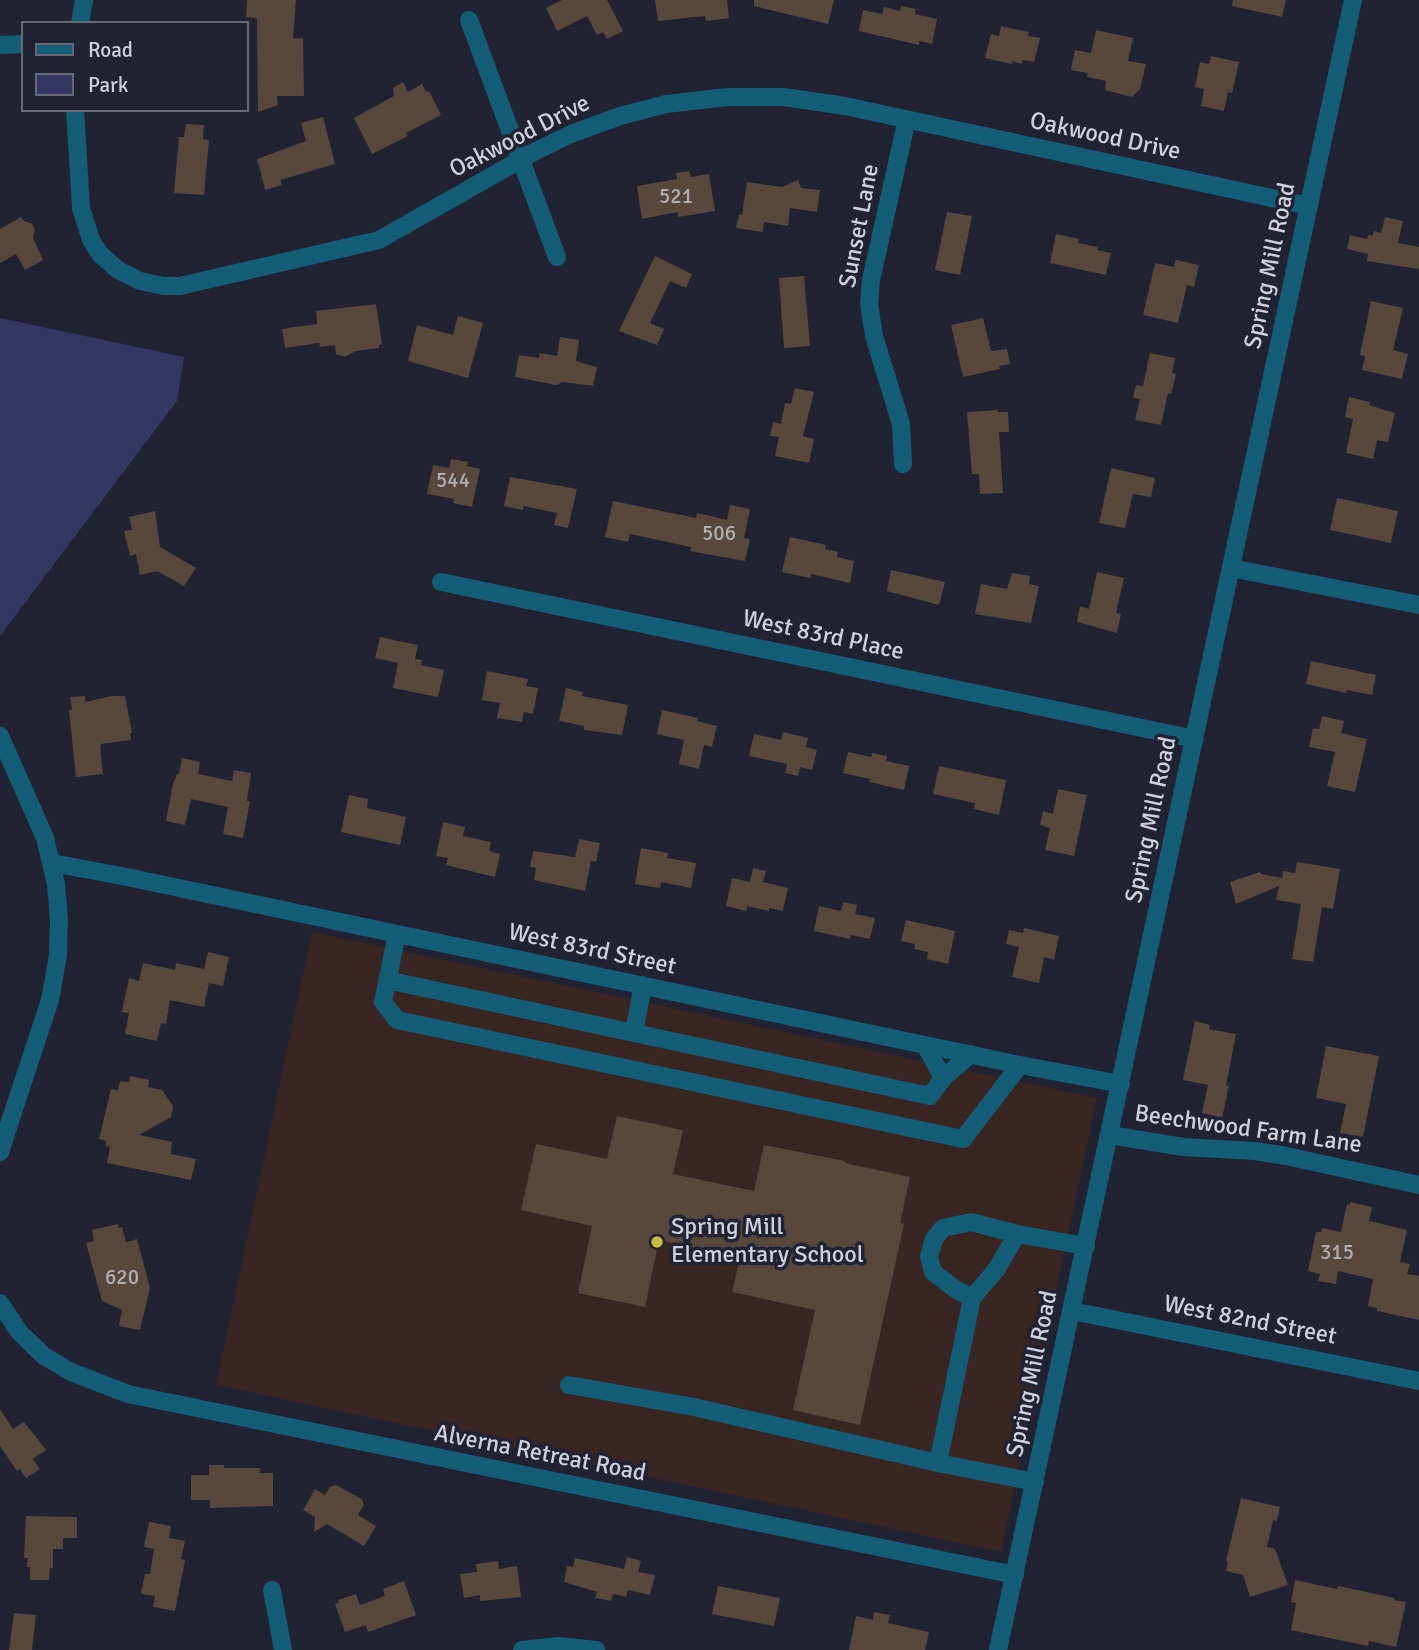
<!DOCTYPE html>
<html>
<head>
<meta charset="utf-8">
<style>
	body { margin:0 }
	#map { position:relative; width:1419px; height:1650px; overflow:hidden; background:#212333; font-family:Signika,sans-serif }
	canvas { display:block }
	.legend { position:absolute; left:21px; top:21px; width:228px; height:91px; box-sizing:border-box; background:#212333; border:2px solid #676977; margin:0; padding:9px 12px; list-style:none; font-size:21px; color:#cfd1dc }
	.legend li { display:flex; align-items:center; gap:14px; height:35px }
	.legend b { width:35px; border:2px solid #676977 }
</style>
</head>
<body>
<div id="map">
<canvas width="1419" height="1650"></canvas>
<ul class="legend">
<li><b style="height:9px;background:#145d77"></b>Road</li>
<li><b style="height:19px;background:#333761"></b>Park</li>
</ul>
</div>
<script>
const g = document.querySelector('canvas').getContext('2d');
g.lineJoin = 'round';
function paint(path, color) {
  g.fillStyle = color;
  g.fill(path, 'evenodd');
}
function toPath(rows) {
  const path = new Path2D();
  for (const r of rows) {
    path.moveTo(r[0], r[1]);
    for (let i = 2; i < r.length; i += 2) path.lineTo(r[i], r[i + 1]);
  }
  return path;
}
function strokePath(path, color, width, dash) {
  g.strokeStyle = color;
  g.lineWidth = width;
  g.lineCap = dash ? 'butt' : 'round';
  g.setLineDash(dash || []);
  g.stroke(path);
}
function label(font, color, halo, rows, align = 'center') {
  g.font = font + ' Signika,sans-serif';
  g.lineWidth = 7;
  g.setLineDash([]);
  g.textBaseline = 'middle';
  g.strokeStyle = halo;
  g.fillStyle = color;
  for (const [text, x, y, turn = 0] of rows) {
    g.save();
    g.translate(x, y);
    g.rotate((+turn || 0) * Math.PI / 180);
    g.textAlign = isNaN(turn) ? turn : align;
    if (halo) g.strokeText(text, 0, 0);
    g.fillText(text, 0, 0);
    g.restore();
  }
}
paint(toPath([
	[312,932,1097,1098,1001,1552,216,1385]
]), '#392623');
paint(toPath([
	[0,318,184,357,177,401,0,636]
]), '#333761');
paint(toPath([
	[247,0,296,0,293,39,303,38,304,96,277,96,278,105,258,112,257,18,246,17],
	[562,0,607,0,623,31,607,39,603,32,597,35,587,16,557,31,546,8],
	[655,0,727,0,729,18,706,21,705,16,658,21],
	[754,0,834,0,828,24,754,6],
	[1233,0,1286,0,1282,17,1232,6],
	[901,6,916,9,915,14,937,19,932,44,919,41,919,45,859,31,863,10,882,14,884,7,900,11],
	[1001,26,1029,32,1028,36,1040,38,1034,62,1023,60,1022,64,1012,61,1012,64,985,58,991,34,999,36],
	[1096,30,1133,38,1128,61,1146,64,1140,89,1132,97,1105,90,1106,81,1087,77,1088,73,1071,70,1075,50,1091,53],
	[1211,56,1239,62,1232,93,1228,92,1224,111,1201,106,1204,89,1195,87,1200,62,1209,64],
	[403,82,408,92,422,84,426,92,429,91,441,115,406,133,408,136,372,154,354,118,394,96,393,88],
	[323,117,335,164,280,180,282,185,265,190,257,159,306,141,301,123],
	[186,124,204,125,203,139,209,140,204,195,174,193,179,137,184,137],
	[689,171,691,177,709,174,715,211,678,217,678,212,642,219,637,186,677,179,676,173],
	[798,180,801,188,820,190,817,212,790,208,788,226,764,222,763,232,736,228,739,214,742,215,747,182,782,187],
	[947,212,972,216,960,275,935,270],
	[21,217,24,221,32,224,35,230,33,238,43,260,25,270,16,254,0,263,0,229],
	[1385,217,1403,221,1398,243,1419,247,1419,269,1367,261,1368,254,1347,249,1350,235,1367,239,1368,235,1372,236,1374,231,1381,233],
	[1056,234,1079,239,1078,243,1098,247,1097,250,1111,253,1106,275,1050,263],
	[655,256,692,274,686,288,670,281,650,323,664,329,657,345,619,331],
	[1176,260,1199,265,1194,287,1187,285,1178,323,1143,315,1155,263,1174,267],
	[804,276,810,346,784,348,779,278],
	[1371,301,1403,308,1393,350,1408,354,1402,379,1362,370,1365,356,1360,355],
	[376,304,382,344,379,345,379,348,356,351,345,357,336,354,335,345,320,347,319,343,285,348,282,329,317,324,316,311],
	[458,316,483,323,468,378,408,361,417,325,453,335],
	[983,318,991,351,1007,349,1010,364,999,366,1000,369,963,377,951,325],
	[560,337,579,340,576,361,597,367,593,386,563,382,556,385,515,377,519,355,539,358,540,353,557,356],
	[1150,353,1175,358,1172,373,1176,374,1171,394,1168,393,1161,425,1135,420,1140,399,1133,398,1136,385,1143,386],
	[795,388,814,392,803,436,814,439,809,463,775,456,779,437,770,436,773,422,781,424,785,403,791,404],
	[1349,397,1370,402,1369,405,1395,413,1388,442,1377,440,1373,459,1346,453,1353,419,1345,417],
	[998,410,998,412,1008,412,1009,432,999,432,1003,493,980,494,979,474,972,474,967,412],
	[451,459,468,462,467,466,480,469,472,507,453,503,454,499,427,494,433,465,449,468],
	[1111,468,1155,478,1151,497,1133,494,1125,528,1099,523],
	[510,477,577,489,568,528,554,525,557,513,524,506,523,510,504,506],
	[1337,498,1398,511,1391,543,1330,530],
	[613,501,696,518,697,513,727,520,730,505,750,509,744,538,750,539,745,561,690,551,691,547,630,534,628,542,605,537],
	[155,511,160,547,196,568,184,586,157,571,140,575,136,554,130,556,124,531,132,530,129,517],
	[790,537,826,545,825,549,838,552,837,557,854,561,850,583,811,574,810,578,782,572],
	[891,570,945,582,939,605,887,591],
	[1097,572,1124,578,1116,613,1121,614,1117,633,1077,622,1080,606,1089,609],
	[1012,573,1030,576,1029,584,1039,586,1031,623,975,614,981,584,1007,589],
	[380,637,418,645,415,659,422,660,421,665,444,670,438,697,393,688,398,663,375,658],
	[1311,661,1376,675,1372,695,1347,690,1346,693,1306,684],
	[487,671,528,679,526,686,538,688,533,714,524,712,522,722,497,718,500,703,482,700],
	[566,688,583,692,582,696,628,705,622,735,584,730,584,726,559,721],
	[85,696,85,702,112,696,125,696,132,733,130,733,131,740,101,744,100,746,103,774,76,777,69,710,72,710,70,697],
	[662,710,698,718,697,721,717,726,712,747,704,745,699,769,679,764,684,740,657,734],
	[1322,716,1344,721,1341,733,1367,739,1355,792,1327,786,1335,752,1309,747,1313,728,1319,729],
	[783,732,808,738,806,747,817,750,812,770,800,767,798,776,785,773,787,764,749,756,754,734,781,740],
	[848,752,871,757,872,753,887,756,886,761,909,766,904,790,869,782,870,779,843,773],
	[182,758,200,762,198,774,232,781,234,770,251,773,247,801,250,801,243,838,223,834,228,807,191,799,185,825,166,821,173,784,177,774,179,774],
	[939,766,1006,780,999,815,974,809,975,803,933,794],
	[1058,789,1087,795,1074,856,1045,850,1050,828,1040,825,1043,811,1053,814],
	[349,795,368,799,367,808,406,817,400,845,341,832],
	[443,822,465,827,463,836,491,842,489,851,500,854,495,877,446,865,448,858,436,856],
	[579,839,600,843,596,862,591,861,585,891,534,880,536,868,530,867,533,851,575,857],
	[641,848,668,853,667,858,696,863,691,888,661,882,660,888,635,884],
	[1297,862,1340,869,1333,909,1322,907,1313,962,1292,959,1301,904,1276,900,1279,886,1236,904,1230,882,1260,872,1261,874,1282,878,1283,871,1295,873],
	[753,868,766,871,763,882,788,888,783,911,769,908,769,911,747,906,746,911,726,906,732,878,750,882],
	[843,902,857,905,855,914,875,918,870,939,851,935,850,939,814,931,819,906,841,911],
	[906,920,955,931,948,964,927,959,928,952,914,949,915,944,901,941],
	[1024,928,1059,936,1054,960,1044,957,1039,983,1012,977,1019,947,1006,944,1009,930,1023,933],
	[208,952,229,957,223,986,209,983,204,1007,170,1000,166,1024,161,1023,157,1041,125,1034,129,1013,122,1012,129,978,139,981,143,963,175,970,176,963,204,969],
	[1195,1021,1210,1025,1209,1029,1236,1034,1226,1086,1229,1086,1222,1118,1202,1113,1208,1085,1183,1080],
	[1326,1046,1379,1056,1363,1137,1340,1133,1346,1104,1316,1098],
	[130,1076,149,1080,148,1087,162,1090,173,1106,171,1117,139,1135,172,1142,171,1154,196,1159,191,1180,107,1163,110,1147,106,1146,106,1141,99,1139,111,1089,118,1090,120,1081,129,1082],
	[617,1116,683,1130,673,1174,754,1191,764,1145,845,1161,845,1163,910,1177,900,1223,904,1224,860,1425,793,1410,815,1310,732,1292,740,1258,659,1240,645,1307,578,1293,592,1226,521,1210,536,1144,607,1159],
	[1350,1202,1372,1207,1369,1221,1407,1230,1400,1262,1410,1264,1407,1274,1419,1276,1419,1320,1377,1311,1377,1308,1368,1306,1373,1279,1338,1271,1336,1284,1318,1281,1320,1274,1308,1271,1316,1232,1321,1232,1322,1228,1341,1232,1347,1204,1350,1205],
	[118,1224,119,1228,122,1227,126,1242,137,1239,150,1288,140,1330,119,1326,122,1310,102,1301,86,1243,94,1241,92,1230],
	[0,1409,13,1429,24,1422,46,1450,33,1459,40,1469,26,1478,20,1469,17,1471,0,1446],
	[209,1465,224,1465,224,1468,260,1468,260,1473,273,1473,273,1506,210,1508,210,1500,191,1500,191,1475,209,1475],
	[336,1485,362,1499,364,1505,358,1515,376,1526,364,1546,327,1524,314,1532,315,1517,303,1510,315,1489,325,1495,330,1487],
	[1241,1498,1280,1507,1277,1521,1273,1520,1267,1547,1275,1549,1288,1585,1250,1597,1243,1575,1226,1571,1228,1562,1226,1561],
	[26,1516,77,1517,77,1538,63,1538,63,1549,53,1549,53,1568,50,1568,49,1580,30,1580,30,1567,27,1567,28,1558,24,1558],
	[149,1522,171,1526,169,1538,185,1541,181,1559,185,1560,175,1611,153,1607,155,1596,141,1594,145,1574,150,1574,154,1549,144,1547],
	[627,1557,641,1561,638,1572,655,1575,650,1595,628,1590,626,1597,613,1594,611,1601,595,1598,597,1592,564,1582,567,1566,573,1567,575,1558,624,1569],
	[498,1561,499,1569,517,1566,521,1597,480,1601,480,1595,464,1598,460,1574,477,1572,476,1564],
	[1295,1580,1337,1589,1338,1586,1395,1598,1394,1600,1406,1602,1396,1647,1369,1641,1368,1646,1291,1630,1296,1603,1291,1602],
	[404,1581,416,1615,368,1632,366,1625,345,1632,335,1604,339,1603,338,1600,356,1594,360,1605,385,1596,383,1589],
	[718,1586,780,1598,774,1626,712,1614],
	[874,1612,890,1615,888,1623,929,1632,925,1650,849,1650,856,1616,873,1620],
	[14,1613,36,1615,32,1650,9,1650]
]), '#58473b');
strokePath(toPath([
	[469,20,557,257],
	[80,23,84,0],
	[0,45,23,44],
	[75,110,81,208,91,240,100,254,118,270,140,281,164,286,180,286,379,240,534,152,571,134,620,116,666,104,728,97,784,97,845,106,1309,206],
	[903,464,901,424,874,336,869,304,871,280,907,119],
	[1231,568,1419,605],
	[441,582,1195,739],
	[0,736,45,838,56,884,59,920,58,955,50,1000,0,1152],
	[52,863,122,876,1020,1065,1121,1084],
	[397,934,383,1002,397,1020,963,1139,1020,1065],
	[387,980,634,1033],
	[643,985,634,1033,930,1096,943,1078,971,1054],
	[925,1045,943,1078],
	[1110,1135,1183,1147,1255,1151,1286,1156,1419,1185],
	[972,1298,996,1270,1017,1234],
	[0,1303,20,1333,44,1356,71,1372,128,1394,1015,1575],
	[1072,1311,1419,1381],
	[569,1385,694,1407,938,1463],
	[1035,1482,938,1463,972,1298,955,1289,933,1272,929,1257,934,1239,943,1228,971,1222,1017,1234,1086,1246],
	[272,1590,283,1650],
	[522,1650,559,1646,596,1650],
	[998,1650,1353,0]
]), '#145d77', 18);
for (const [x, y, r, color] of [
	[657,1242,7,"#c9bb3b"]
]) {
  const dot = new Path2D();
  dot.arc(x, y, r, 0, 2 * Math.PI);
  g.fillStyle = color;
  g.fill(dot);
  strokePath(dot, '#212333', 2.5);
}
label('21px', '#b1aeb4', null, [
	["521",676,197],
	["544",453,481],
	["506",719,534],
	["315",1337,1253],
	["620",122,1278]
]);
label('24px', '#cfd1dc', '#212333', [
	["Oakwood Drive",520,137,-27],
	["Oakwood Drive",1105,137,12],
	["Sunset Lane",860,226,-79],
	["Spring Mill Road",1271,266,-78],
	["West 83rd Place",823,636,12],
	["Spring Mill Road",1152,820,-78],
	["West 83rd Street",592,950,12],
	["Beechwood Farm Lane",1248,1130,8],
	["West 82nd Street",1250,1321,11],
	["Spring Mill Road",1033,1374,-78],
	["Alverna Retreat Road",540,1454,11]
]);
label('24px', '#cfd1dc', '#212333', [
	["Spring Mill",671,1228],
	["Elementary School",671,1256]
], 'left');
</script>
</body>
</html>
